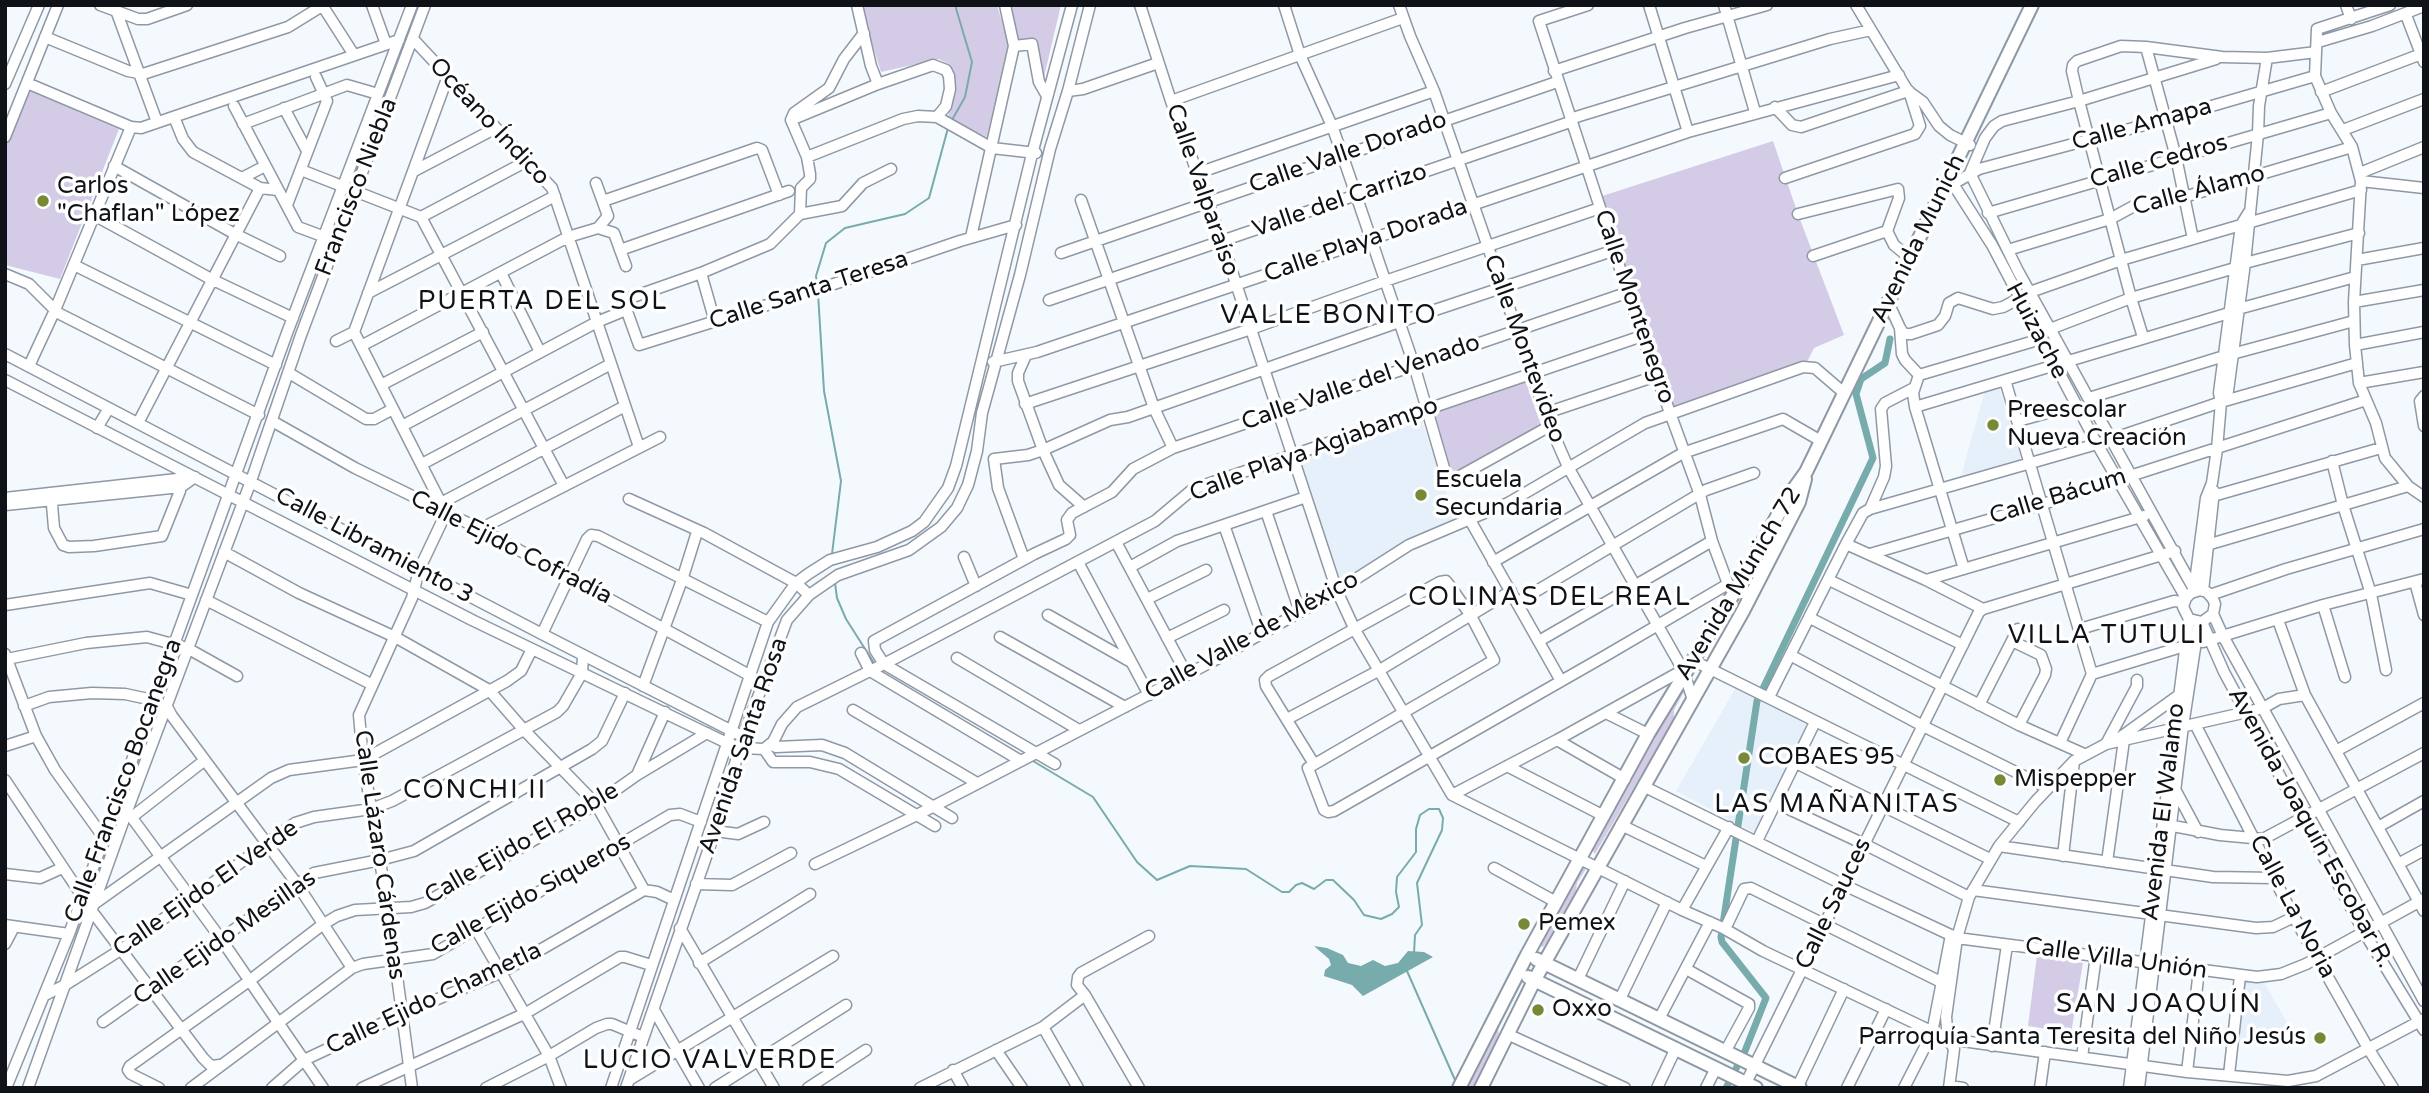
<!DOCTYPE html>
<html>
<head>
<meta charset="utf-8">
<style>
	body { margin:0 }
	#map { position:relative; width:2429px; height:1093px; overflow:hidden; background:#f4f9fe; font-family:"Varela Round",sans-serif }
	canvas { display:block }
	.frame { position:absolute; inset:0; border:7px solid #0f1317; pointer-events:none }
</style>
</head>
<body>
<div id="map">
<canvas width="2429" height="1093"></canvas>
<div class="frame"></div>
</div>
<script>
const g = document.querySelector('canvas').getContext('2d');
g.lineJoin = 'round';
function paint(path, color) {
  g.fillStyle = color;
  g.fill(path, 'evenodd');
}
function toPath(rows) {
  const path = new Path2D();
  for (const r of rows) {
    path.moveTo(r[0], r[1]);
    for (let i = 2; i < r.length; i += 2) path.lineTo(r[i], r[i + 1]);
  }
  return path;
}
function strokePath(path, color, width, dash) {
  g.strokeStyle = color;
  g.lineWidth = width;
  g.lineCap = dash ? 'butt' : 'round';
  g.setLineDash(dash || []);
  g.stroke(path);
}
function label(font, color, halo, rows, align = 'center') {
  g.font = font + ' "Varela Round",sans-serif';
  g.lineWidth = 7;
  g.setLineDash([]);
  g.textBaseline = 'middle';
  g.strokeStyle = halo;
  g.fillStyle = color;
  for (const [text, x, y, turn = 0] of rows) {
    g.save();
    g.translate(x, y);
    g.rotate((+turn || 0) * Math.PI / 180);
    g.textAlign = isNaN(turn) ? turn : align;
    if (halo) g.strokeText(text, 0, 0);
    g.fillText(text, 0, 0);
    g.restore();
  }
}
paint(toPath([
	[1999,386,2021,459,1961,476,1985,390],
	[1421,418,1456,521,1411,539,1340,582,1298,459],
	[1735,689,1808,725,1755,833,1676,791],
	[2245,982,2264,982,2293,1033,2274,1044,2237,1041]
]), '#e5f0fb');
paint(toPath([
	[860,5,997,5,1009,46,987,137,948,118,954,80,949,64,939,59,881,72],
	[1008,5,1061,5,1044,77,1037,41,1018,41],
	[28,90,119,129,60,279,5,265,5,145],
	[1773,141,1798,214,1844,335,1814,348,1807,362,1674,407,1599,197],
	[1525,380,1541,425,1453,475,1430,410],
	[1683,686,1685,690,1674,710,1674,719,1595,854,1592,850,1599,837,1601,827],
	[1581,865,1586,869,1577,883,1576,891,1547,942,1543,947,1540,946,1547,931,1546,927],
	[2037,955,2083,963,2071,1033,2028,1026],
	[1520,978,1522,983,1498,1027,1499,1037,1476,1088,1463,1088]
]), '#d4cce7');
paint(toPath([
	[1314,946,1327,948,1343,955,1348,963,1361,966,1373,960,1385,966,1398,963,1408,951,1424,952,1433,957,1363,996,1352,985,1324,976,1325,970,1331,965,1329,959]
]), '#78abab');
strokePath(toPath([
	[952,120,965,97,972,62,955,5],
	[817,284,816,276,826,243,845,228,905,214,929,198,948,128],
	[818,293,824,391,841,481,832,554],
	[835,583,837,598,846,619,874,663],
	[906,687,1021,755],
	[1033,761,1093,797,1137,862,1157,880,1190,866,1246,869,1282,892,1289,892,1296,885,1302,883,1314,889,1326,880,1333,880,1354,900,1364,915,1381,919,1392,914,1399,907,1396,892,1397,877,1416,852,1416,829,1420,815,1429,809,1439,809,1443,818,1442,830,1417,883,1422,925,1415,935,1414,953],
	[1407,971,1455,1080]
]), '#78abab', 2);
strokePath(toPath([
	[1726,1088,1745,1051,1766,998,1722,942,1721,937,1757,701,1873,458,1856,394,1861,379,1885,363,1890,339]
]), '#78abab', 7);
const minor = toPath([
	[100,5,138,19,147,19,187,5],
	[322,5,354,55],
	[372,5,386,44],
	[857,5,871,66,878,84],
	[1140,5,1171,101,1222,241,1337,591,1355,630,1452,795,1682,910,1723,928,1763,951,1948,1039,2187,1072,2288,1081,2316,1076,2424,1019],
	[1284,5,1300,55,1332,126,1342,154,1414,365,1446,475,1451,478,1458,477,1550,426],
	[1399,5,1410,36,1434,91,1550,426,1568,467,1683,670,1692,697],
	[1588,5,1539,21,1642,336,1700,495,1712,541,1728,584,1750,597],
	[1649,5,1688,132],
	[1724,5,1755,112],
	[1856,5,1908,91,1923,102,1939,126,1950,135,1970,145],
	[2346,5,2351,19],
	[2390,5,2317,29,2315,76,2331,113,2352,147,2361,181,2354,302,2355,345,2359,383,2376,423,2385,458,2408,486,2424,497],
	[117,13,157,122],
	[2406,15,2424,62],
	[45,37,128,71,143,74,288,27,322,6],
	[413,39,552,188,639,447],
	[2318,42,2372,26,2424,6],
	[1014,46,1032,44,1039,82,1047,96],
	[2146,47,2176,157,2193,239],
	[1554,71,1685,28,1767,5],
	[27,83,131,127,141,128,399,40],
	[5,84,39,5],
	[1068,91,1083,89,1158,63],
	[2321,92,2424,53],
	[1171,101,1403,18],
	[234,106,298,227,325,237],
	[1775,107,1792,125,1801,127,1908,91],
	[284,108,307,151],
	[174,117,183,139,193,152,260,188,278,190],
	[791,120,794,113,829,88,844,59,864,33],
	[243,124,347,85,378,94],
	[2343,130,2424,99],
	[5,137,58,5],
	[807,157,903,119,918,116,937,117,992,148,1036,153],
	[114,166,235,234,280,256],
	[891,169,863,183,842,206,800,214,770,244,701,273,627,299,624,303,639,345,831,285,960,241,1016,225],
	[301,170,421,217,564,486],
	[414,171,496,128],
	[1198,173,1434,91],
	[1970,173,2018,271,2195,591],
	[1970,173,1985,138,1994,126,2002,121,2079,101,2216,59],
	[2360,173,2424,147],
	[1950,175,1953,184,1992,245,2097,444,2186,598],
	[242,178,265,166],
	[1785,178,1915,134,1920,126,1909,91],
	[2361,181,2424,188],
	[596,183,608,216,598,228],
	[1953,184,1979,169,2167,119,2315,76],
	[1081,200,1154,408,1173,448],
	[603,201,757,148,762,150,779,195],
	[287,205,327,101,316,77],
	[1988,213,2331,113],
	[800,214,801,188,810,179,810,174,807,157,791,120,878,84,933,65,946,70,949,76,950,89,946,106,937,117],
	[1798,214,1898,189,1899,198,1887,231,1894,245,1910,258],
	[94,215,211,279,293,318],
	[421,217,527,161],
	[971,237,1014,46,1005,5],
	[620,250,789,191],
	[2008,250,2110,219,2134,206,2184,197,2352,147],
	[1061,253,1557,82],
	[1813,256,1887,231],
	[2357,260,2424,248],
	[2245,263,2359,233],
	[74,265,276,365],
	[501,273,540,352],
	[701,273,715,322],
	[5,274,29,284,58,313,259,415],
	[2030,292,2121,260,2361,190],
	[368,293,555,196],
	[1049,300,1570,122,1576,117,1830,39,1871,30],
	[1888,302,1900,328,1902,354,1905,360,1919,375,1913,393,1915,407,1964,569],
	[2354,302,2424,290],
	[2238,309,2355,277],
	[1900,328,1904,334,1911,334,1938,325,1945,316,1949,303,1958,298,1993,309,2003,307,2018,299],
	[2050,329,2131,298,2235,268],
	[2143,337,2131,298,2079,101,2072,71,2073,65,2077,61,2121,46,2146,47,2222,57,2267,58,2316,52],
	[336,341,354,332],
	[2355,345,2424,332],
	[361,346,568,237,598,228,614,233,626,266],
	[5,354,542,634,738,734],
	[2232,354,2354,321],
	[1026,355,1018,373,1018,381,1043,450,1059,485,1084,507],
	[993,362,1037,352,1688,132,1899,75],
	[29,366,55,310,131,127],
	[289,373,366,419,374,419,393,409],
	[1919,375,2041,339],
	[5,380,472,620,727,743,741,748,764,749,773,742,782,724,797,707,884,664,1155,521,1193,489,1642,336],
	[2005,380,2092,674,2060,743],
	[2359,383,2424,372],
	[381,385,483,332],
	[2424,396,2420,401,2424,426],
	[2089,398,2224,356],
	[2221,402,2228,391,2245,263,2258,134,2259,106,2267,58],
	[1025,404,1251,329,1385,281,1600,208],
	[1915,407,2229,313],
	[1546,413,1656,376],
	[272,421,355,468,480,529,751,676],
	[2018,421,2076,405],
	[138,423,260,188],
	[402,426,597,322,626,310],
	[97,428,109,408],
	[2332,461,2343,505,2371,594,2386,670],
	[422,464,611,364],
	[51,493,54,528,63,545,69,547,94,546,162,536,180,491,181,479],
	[5,498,186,478],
	[2206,498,2381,448],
	[629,499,704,533,796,583,809,595],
	[441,503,625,406],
	[5,505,181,487,195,477],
	[1870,509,1884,477,1886,466,1881,409,1885,403,1914,388],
	[1266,511,1300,612],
	[1470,520,1561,681],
	[1224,525,1262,634],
	[480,529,660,437],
	[1116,542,1187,675],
	[1846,544,1926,580,1983,609],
	[2200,547,2408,486],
	[224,552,299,593,395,637,489,690,524,730,596,804,644,890],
	[1870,554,2043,504,2366,400],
	[964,557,976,586],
	[1024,559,998,488,994,459,1028,455,1043,450,1110,420,1128,417,1399,322,1615,250],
	[1078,562,1149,695],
	[1493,562,1683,453,1783,419,1821,441],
	[1130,567,1177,541,1306,497],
	[1829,580,1963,645],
	[1926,580,2144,516],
	[2415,582,2424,615],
	[2196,589,2195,582,2206,498,2212,483,2217,449,2221,402,2219,393,2241,225,2249,212],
	[2203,591,2214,491],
	[2210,595,2286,569,2424,529],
	[1147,599,1206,570],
	[206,600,371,684],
	[1518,602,1706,490,1754,473],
	[5,605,150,583,192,595],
	[2323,605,2345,677],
	[1983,609,2175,551],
	[2213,614,2202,622,2189,619,2183,607,2186,598,2191,593,2200,590,2207,592,2213,599,2215,604,2213,614,2223,636,2424,1001],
	[1048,615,1131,662],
	[1810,618,2019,725,2084,754],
	[2278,620,2305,695,2424,911],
	[2202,622,2224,672,2364,932,2424,1030],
	[2080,629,2174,601,2184,602],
	[542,634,587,539,591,535,598,536,768,622],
	[1000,637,1125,707],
	[1167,638,1224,610],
	[1539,641,1712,541],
	[2012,641,2041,655,2046,669,2045,675,2019,725],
	[2203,642,2323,605,2424,579],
	[861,653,870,671,1021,761],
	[5,654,36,736,55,770,104,838],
	[1790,655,1923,726,2048,788],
	[957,658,1079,730],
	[7,659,86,643,147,637,187,648,237,676],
	[1694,661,2019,822],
	[2092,674,2188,645],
	[643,686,682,580,697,532],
	[1769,697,1846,544,1863,513,1870,509,2097,444,2221,402,2357,363],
	[166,705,172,716,297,884,352,968],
	[1979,705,2018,629],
	[24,706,49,697,92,693,125,694,153,700],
	[853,710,977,783],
	[1606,713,1648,734],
	[1287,719,1378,671,1511,591],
	[2195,724,2294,917,2368,1048,2393,1088],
	[2118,739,2179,695],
	[1557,740,1625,779],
	[770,744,776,747,822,745,845,753,952,818],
	[2106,744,2137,686,2137,680],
	[5,746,36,736],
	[764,749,773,762,810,762,839,769,935,826],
	[2336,751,2424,703],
	[1796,763,1990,859],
	[1055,764,884,664,875,650,874,641,1034,554,1066,539,1070,535,1067,520,1072,513,1112,492,1133,469,1173,448,1629,292],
	[1314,764,1266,686,1265,680,1269,676,1440,582,1446,581,1450,586,1471,616,1494,660,1308,768,1324,810,1328,812,1334,811,1605,656,1728,584],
	[1507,766,1604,816],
	[637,775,665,712],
	[5,780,82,896],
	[1643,786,1844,885,1957,938,2257,977,2281,974,2306,964,2424,899],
	[2176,791,2198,832],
	[1452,795,1557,740,1683,670],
	[1776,803,1864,844,1969,897],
	[127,811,221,939,323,1088],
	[132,817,205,760],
	[1621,825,1706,866],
	[2168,825,2220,835,2263,839,2424,753],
	[2378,827,2424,801],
	[715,831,738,834,764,822],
	[1757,841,1815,722],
	[1999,846,2213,877,2274,878],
	[2063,856,2074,761],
	[2107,862,2124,740],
	[815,864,915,816,1213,661,1337,591,1409,545,1508,503,1645,423,1803,367,1815,368,1844,393],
	[2398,864,2424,850],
	[1494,868,1556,902],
	[5,874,40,878,62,868],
	[696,884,732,885,791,853],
	[1973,890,2256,928,2273,927,2294,917],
	[94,904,271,778,289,770,363,760,507,681,521,671,532,649],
	[91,910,203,1058,211,1066,220,1065],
	[1682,910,1729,827],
	[5,925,69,934],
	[680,928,774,1088],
	[476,929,549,1056,561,1088],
	[1725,929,1744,889,1751,888,1949,986],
	[5,944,14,927],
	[699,963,810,894],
	[1686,969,1749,1004,1749,1008,1725,1052],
	[1578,979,1625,881],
	[45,995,65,985,122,949,295,823,314,817,371,809,392,801,557,712,563,706,582,673,583,656],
	[1085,995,1139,1088],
	[1620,999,1667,902],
	[654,1010,699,1088],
	[1659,1019,1710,922],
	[103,1022,314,873,380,860,414,851,592,749,602,741,625,693],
	[1043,1027,1078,1088],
	[1507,1034,1625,1088],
	[1992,1046,2007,945],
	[996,1050,1022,1088],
	[2082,1057,2096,956],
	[953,1070,963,1088],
	[2187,1072,2199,970],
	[2229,1075,2240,976],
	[629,1080,833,956],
	[1798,1086,1844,989],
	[1950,1086,1963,1088],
	[1744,1087,1979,612,1983,609],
	[6,1088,69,934,287,333,412,5],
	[28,1088,127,811,251,481,301,335,425,5],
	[159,1088,131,1074,128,1070,130,1066,249,981,322,925,337,916,355,910,411,907,425,903,596,804,637,775,707,733],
	[191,1088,352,968,363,964,433,954,670,815,680,814,701,822],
	[272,1088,304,1060,402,1014,502,972,644,890,657,892,674,900],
	[362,1088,526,1013,620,957,625,957,651,965],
	[412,1088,388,909,363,760,359,715,412,598,419,570,446,513,354,332,448,76],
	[486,1088,549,1056,596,1028,607,1024,612,1024,643,1037],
	[611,1088,768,622,796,583,808,574,830,560,877,547,912,531,924,522,948,488,956,466,1032,154,1072,5],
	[626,1088,715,831,743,737,787,620,809,595,838,575,909,550,941,527,957,508,968,485,977,451,982,413,1020,275,1050,149,1068,91,1090,5],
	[715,1088,846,1005],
	[808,1088,866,1050],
	[920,1088,1043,1027,1085,995,1077,985,1078,977,1081,973,1149,936],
	[1657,1088,1676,1048],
	[1706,1088,1716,1068],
	[1847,1088,1886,1009],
	[1904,1088,1932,1033,1951,935],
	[1949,1088,1954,1049,1948,1039,1946,1017,1957,938,1969,897,1999,846,2035,802,2074,761,2106,744,2247,712,2263,708,2279,699,2305,695],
	[2040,1088,2045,1052],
	[2129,1088,2189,619],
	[2139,1088,2183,726,2199,622]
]);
const major = toPath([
	[1536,959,1800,1088],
	[1528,977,1756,1088],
	[1459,1088,1527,955,1648,734,1737,588,1788,497,1806,472,2032,5],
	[1481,1088,1534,981,1743,611,1799,502,1805,479]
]);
strokePath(minor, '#8e99a5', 13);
strokePath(major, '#8e99a5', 16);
strokePath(minor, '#fff', 10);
strokePath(major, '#fff', 12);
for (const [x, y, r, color] of [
	[43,201,7,"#778837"],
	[1993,425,7,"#778837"],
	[1421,495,7,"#778837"],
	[1744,758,7,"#778837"],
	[2000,780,7,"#778837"],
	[1524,924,7,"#778837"],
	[1538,1010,7,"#778837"],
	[2320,1038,7,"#778837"]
]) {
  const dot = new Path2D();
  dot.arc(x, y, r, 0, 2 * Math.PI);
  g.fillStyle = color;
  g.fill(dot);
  strokePath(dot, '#fff', 2.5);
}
label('24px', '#0f1317', '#fff', [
	["Océano Índico",489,122,47],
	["Calle Amapa",2142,125,-15],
	["Calle Valle Dorado",1348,153,-19],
	["Calle Cedros",2159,162,-16],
	["Francisco Niebla",357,187,-69],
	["Calle Valparaíso",1202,190,71],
	["Calle Álamo",2199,191,-15],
	["Valle del Carrizo",1340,201,-19],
	["Avenida Munich",1919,239,-64],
	["Calle Playa Dorada",1366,241,-19],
	["Calle Santa Teresa",809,291,-18],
	["Calle Montenegro",1634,307,71],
	["Huizache",2036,331,62],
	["Calle Montevideo",1524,349,70],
	["Calle Valle del Venado",1361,383,-19],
	["Calle Playa Agiabampo",1314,450,-20],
	["Calle Bácum",2058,497,-17],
	["Calle Libramiento 3",374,546,28],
	["Calle Ejido Cofradía",511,548,27],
	["Avenida Múnich 72",1739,584,-59],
	["Calle Valle de México",1252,636,-29],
	["Avenida Santa Rosa",744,746,-71],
	["Calle Francisco Bocanegra",124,781,-70],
	["Avenida El Walamo",2164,812,-83],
	["Avenida Joaquín Escobar R.",2310,828,61],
	["Calle Ejido El Roble",522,844,-30],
	["Calle Lázaro Cárdenas",379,855,82],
	["Calle Ejido El Verde",206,889,-35],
	["Calle Ejido Siqueros",531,895,-29],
	["Calle Sauces",1834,904,-64],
	["Calle La Noria",2292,907,62],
	["Calle Ejido Mesillas",225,938,-35],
	["Calle Villa Unión",2116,959,8],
	["Calle Ejido Chametla",434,999,-25]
]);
label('24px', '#0f1317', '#fff', [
	["Carlos",57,187],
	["\"Chaflan\" López",57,215],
	["Preescolar",2007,411],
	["Nueva Creación",2007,439],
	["Escuela",1435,481],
	["Secundaria",1435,509],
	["COBAES 95",1758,758],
	["Mispepper",2014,780],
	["Pemex",1538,924],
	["Oxxo",1552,1010],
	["Parroquía Santa Teresita del Niño Jesús",2306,1038,"right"]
], 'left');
g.letterSpacing = '2px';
label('26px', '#0f1317', '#fff', [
	["PUERTA DEL SOL",543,302],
	["VALLE BONITO",1329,316],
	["COLINAS DEL REAL",1550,598],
	["VILLA TUTULI",2107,636],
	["CONCHI II",475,791],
	["LAS MAÑANITAS",1837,805],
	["SAN JOAQUÍN",2159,1005],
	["LUCIO VALVERDE",710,1061]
]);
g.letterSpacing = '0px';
</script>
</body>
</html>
